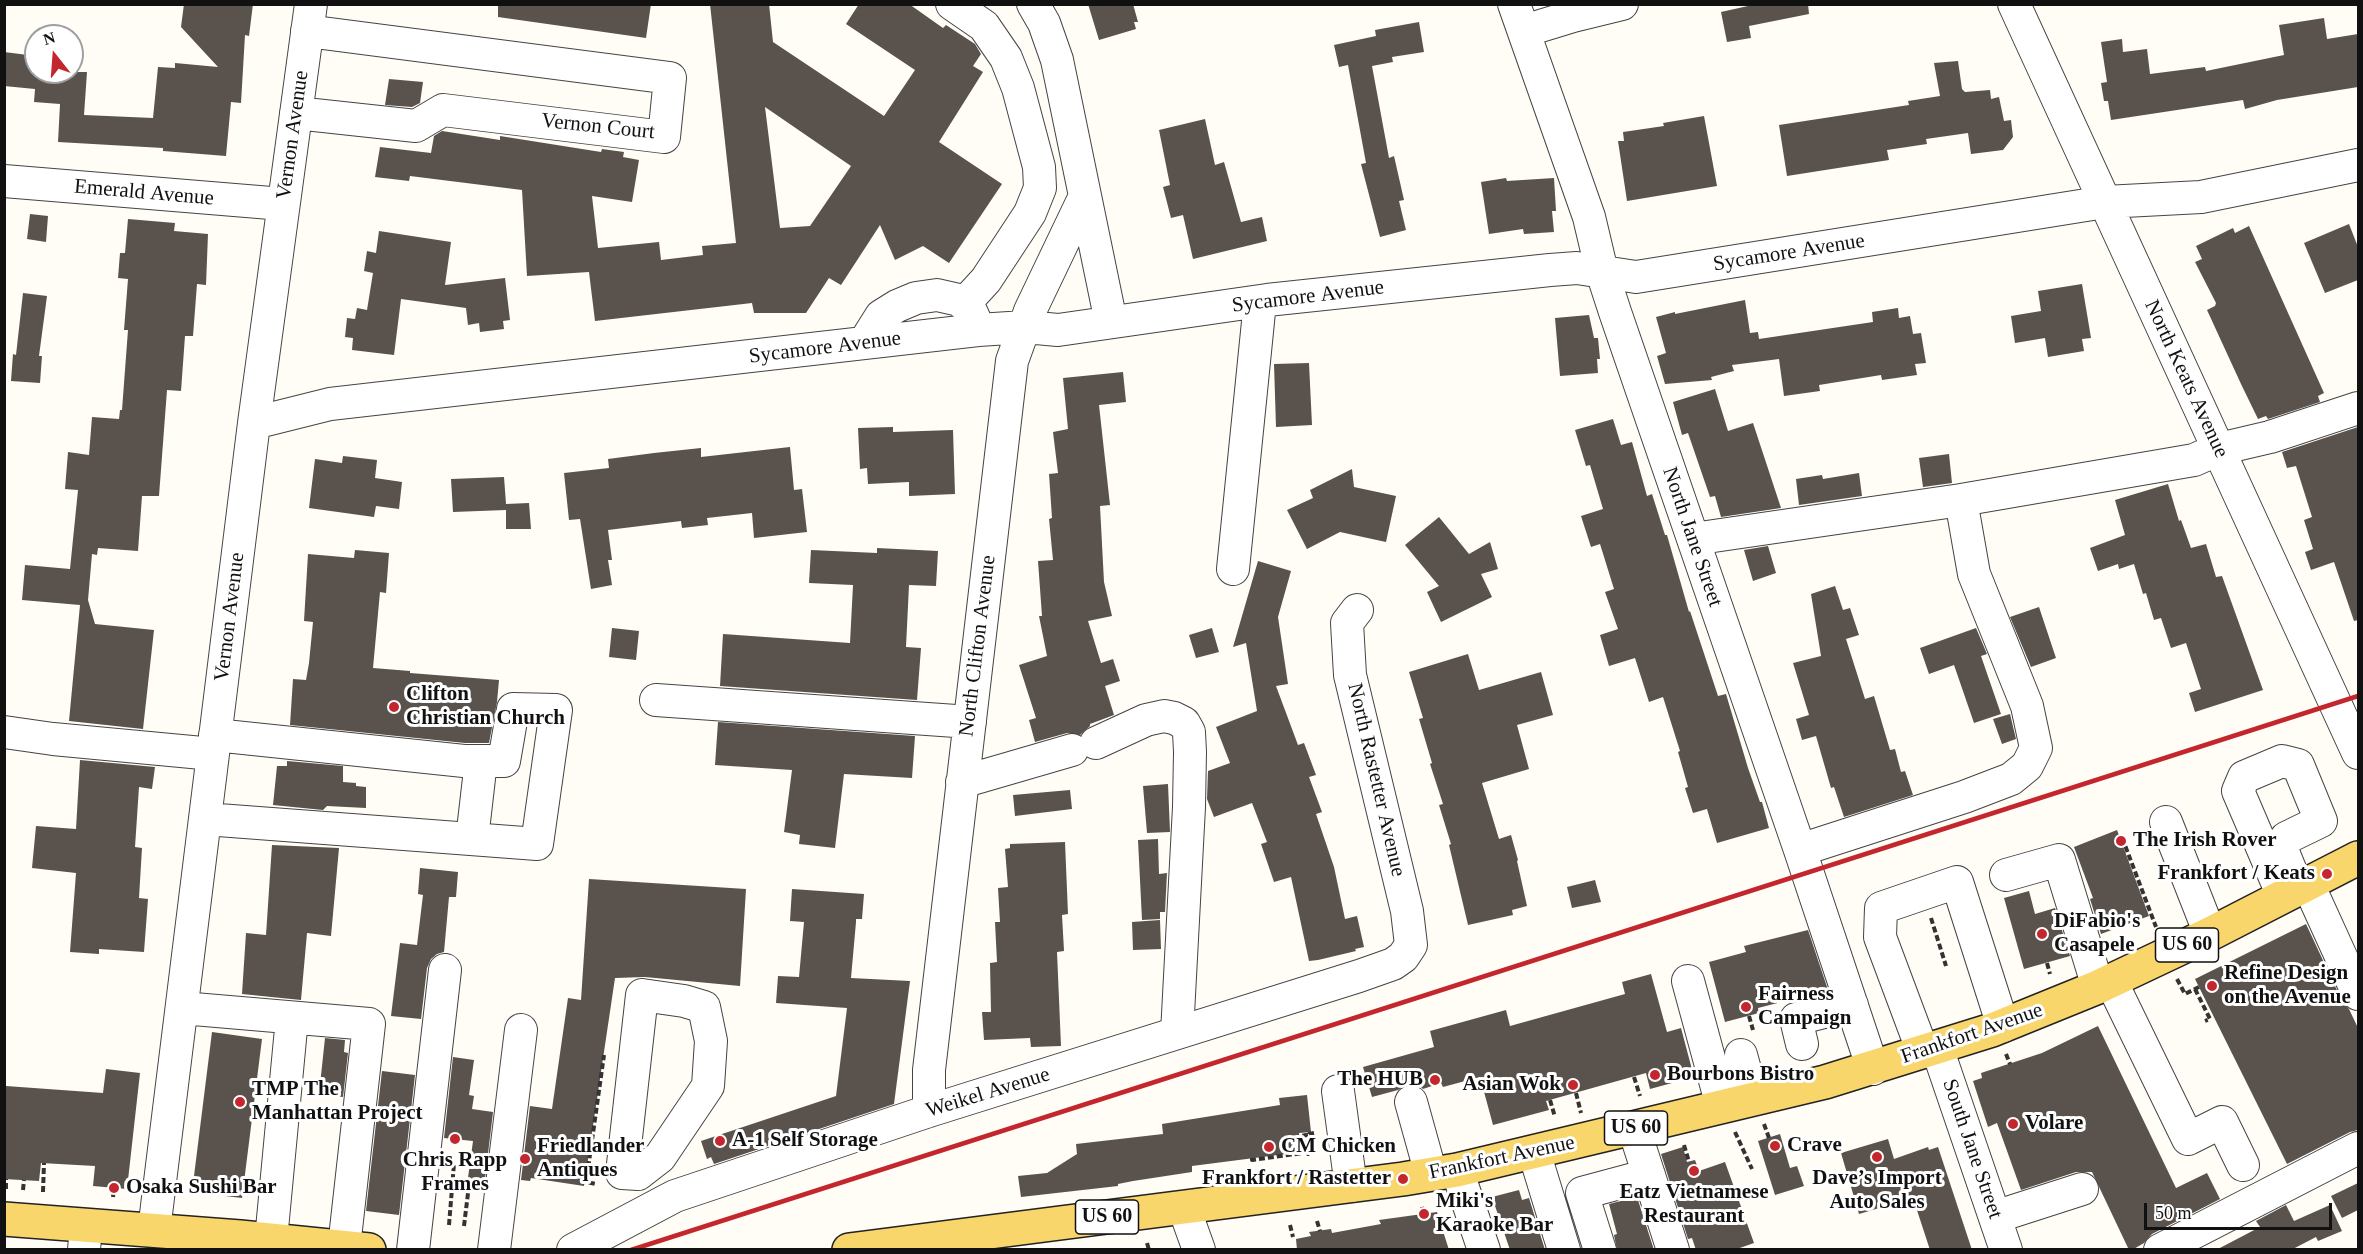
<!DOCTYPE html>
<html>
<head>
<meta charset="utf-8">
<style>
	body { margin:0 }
	#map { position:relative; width:2363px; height:1254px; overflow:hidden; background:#fffdf5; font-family:"Times New Roman",serif }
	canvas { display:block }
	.frame { position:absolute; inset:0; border:6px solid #111; pointer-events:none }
	.north { position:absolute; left:24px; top:24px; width:60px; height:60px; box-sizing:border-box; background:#fff; border:2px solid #a0a0a0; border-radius:50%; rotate:343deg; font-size:16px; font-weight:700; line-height:24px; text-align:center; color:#111 }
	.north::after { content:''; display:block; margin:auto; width:21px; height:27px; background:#c4262e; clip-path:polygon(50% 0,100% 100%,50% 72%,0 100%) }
	.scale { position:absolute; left:2144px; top:1203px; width:188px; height:27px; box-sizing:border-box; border:3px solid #111; border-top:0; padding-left:8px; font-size:18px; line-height:21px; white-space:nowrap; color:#111; -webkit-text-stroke:4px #fff; paint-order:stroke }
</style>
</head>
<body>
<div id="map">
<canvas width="2363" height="1254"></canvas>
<div class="frame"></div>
<div class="north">N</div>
<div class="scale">50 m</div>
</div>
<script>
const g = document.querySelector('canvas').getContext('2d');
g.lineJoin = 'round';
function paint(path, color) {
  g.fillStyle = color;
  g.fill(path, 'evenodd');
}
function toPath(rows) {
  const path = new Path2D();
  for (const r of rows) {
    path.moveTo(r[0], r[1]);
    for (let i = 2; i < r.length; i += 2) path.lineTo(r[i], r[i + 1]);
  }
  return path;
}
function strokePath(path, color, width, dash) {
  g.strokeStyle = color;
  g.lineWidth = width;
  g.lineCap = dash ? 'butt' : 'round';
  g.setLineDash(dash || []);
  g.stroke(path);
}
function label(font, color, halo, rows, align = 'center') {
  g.font = font + ' "Times New Roman",serif';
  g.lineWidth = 6;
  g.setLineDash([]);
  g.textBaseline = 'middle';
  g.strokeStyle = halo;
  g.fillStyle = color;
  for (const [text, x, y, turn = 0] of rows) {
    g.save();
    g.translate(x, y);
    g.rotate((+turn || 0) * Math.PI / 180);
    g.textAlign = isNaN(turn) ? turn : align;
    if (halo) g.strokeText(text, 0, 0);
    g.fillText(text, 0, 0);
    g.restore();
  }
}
paint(toPath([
	[184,4,253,4,249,36,245,35,241,103,231,102,226,156,163,151,163,148,58,142,60,104,34,102,35,89,4,86,4,52,36,56,36,72,87,72,84,115,153,118,158,67,175,68,175,63,218,67,181,27],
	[498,4,651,4,646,38,498,17],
	[710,4,769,4,773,42,884,116,915,70,846,24,859,4,909,4,943,28,946,25,975,44,981,54,973,66,983,72,939,142,1002,184,949,263,923,246,895,260,880,225,841,285,829,278,806,313,754,313,752,303,595,321,589,272,527,276,522,190,410,176,409,181,375,177,380,147,431,153,434,136,442,131,500,140,500,136,601,152,602,149,624,152,623,157,639,160,632,202,592,196,598,248,659,242,661,260,703,255,702,246,736,243],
	[765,107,851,166,810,226,780,228],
	[1088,4,1133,4,1138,22,1134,22,1136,29,1099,40],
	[1757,4,1808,4,1809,14,1749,26,1751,38,1727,42,1721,12],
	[2324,18,2327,39,2358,34,2358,87,2277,100,2245,109,2243,100,2111,120,2108,101,2104,101,2101,83,2107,82,2101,42,2122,39,2123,52,2147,49,2150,74,2205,67,2206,71,2284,55,2279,25],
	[1419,22,1424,52,1392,57,1393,62,1372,66,1389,158,1394,156,1404,200,1399,201,1406,230,1380,237,1361,164,1366,163,1348,65,1339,67,1334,45,1376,36,1375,30],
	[1958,61,1962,89,1965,92,1990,90,1991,99,1999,97,2004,121,2011,120,2013,137,2003,150,1971,154,1968,133,1926,139,1927,144,1887,150,1889,160,1787,176,1779,125,1909,105,1908,101,1940,96,1934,63],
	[389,79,423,82,420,103,412,107,385,105],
	[1704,116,1717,186,1627,201,1618,141,1624,141,1623,132,1664,126,1663,123],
	[1205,119,1215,165,1224,162,1241,222,1262,217,1267,241,1193,259,1183,215,1171,218,1163,187,1170,185,1159,130],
	[1506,178,1507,181,1554,178,1556,211,1552,211,1554,232,1524,234,1523,229,1489,234,1481,182],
	[30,214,48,216,46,242,27,239],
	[128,219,175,223,174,231,208,234,206,285,197,284,193,336,185,336,181,391,167,390,159,496,142,496,138,551,98,548,97,555,92,554,88,600,95,624,154,630,143,729,69,721,80,605,22,600,25,565,70,569,78,490,65,489,68,452,89,455,92,417,119,419,120,410,122,410,128,330,124,330,128,279,118,278,120,253,125,253],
	[2349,224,2358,247,2358,280,2325,293,2304,243],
	[2249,226,2324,393,2318,396,2320,402,2268,419,2266,416,2258,419,2241,384,2207,310,2215,306,2216,303,2195,262,2202,259,2196,246,2233,228,2235,233],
	[379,231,451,242,445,285,505,278,510,320,503,321,504,329,480,332,479,323,468,325,466,308,401,299,394,355,352,350,353,338,345,337,347,318,355,319,357,308,367,310,373,273,364,271,367,251,376,253],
	[2082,284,2091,338,2082,339,2084,351,2048,357,2045,338,2015,343,2011,316,2041,311,2038,291],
	[23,293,47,296,39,356,42,356,40,383,11,381,13,354,16,355],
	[1745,300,1750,333,1758,332,1759,339,1873,322,1872,312,1898,308,1899,318,1910,316,1913,334,1921,333,1926,363,1915,364,1917,375,1882,380,1881,375,1819,385,1820,391,1784,396,1779,359,1732,365,1734,371,1711,377,1712,380,1665,384,1657,356,1666,353,1656,317,1675,312,1675,314],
	[1589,315,1594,338,1598,338,1600,359,1597,359,1598,373,1560,376,1555,318],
	[1309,363,1312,425,1276,427,1274,364],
	[1123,372,1126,402,1099,405,1110,505,1100,506,1104,582,1112,616,1088,621,1101,663,1113,659,1120,681,1105,686,1114,715,1090,724,1090,726,1080,735,1067,733,1035,742,1029,720,1036,718,1019,665,1047,656,1039,616,1042,616,1038,561,1053,560,1049,519,1052,518,1049,474,1058,473,1053,432,1068,429,1063,378],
	[1715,389,1728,431,1753,423,1781,508,1721,517,1715,496,1710,497,1688,433,1682,435,1673,402],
	[1613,419,1621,445,1632,442,1647,496,1652,494,1665,535,1667,535,1689,612,1690,611,1718,696,1726,694,1748,768,1760,802,1762,802,1769,828,1717,843,1707,809,1693,813,1685,788,1688,787,1678,752,1680,751,1663,697,1649,702,1635,658,1609,666,1600,635,1618,629,1605,592,1614,589,1600,544,1591,547,1581,516,1603,509,1590,465,1586,466,1575,430],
	[893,427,893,432,953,430,955,494,909,496,909,482,868,484,867,468,860,469,858,428],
	[2358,427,2358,620,2354,621,2334,562,2311,570,2305,552,2313,549,2304,520,2312,517,2296,466,2287,468,2282,452],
	[790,447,794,490,802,489,807,532,754,538,752,513,707,518,708,525,682,528,681,521,608,530,612,560,608,560,612,585,591,589,580,519,569,520,564,473,609,468,608,459,654,453,701,448,701,457],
	[1949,454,1952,483,1923,487,1919,458],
	[343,456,377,460,375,478,402,482,399,509,376,506,374,517,309,508,315,459,342,463],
	[1352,469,1354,487,1396,496,1386,542,1340,532,1307,549,1287,510,1313,498,1310,490],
	[1859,473,1862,496,1799,505,1796,479,1822,475,1823,479],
	[504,477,506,504,529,503,531,529,506,529,506,510,453,512,451,479],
	[2168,484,2179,521,2181,520,2191,548,2206,544,2216,577,2222,576,2263,690,2195,712,2189,693,2201,689,2186,643,2171,648,2161,618,2154,620,2146,593,2143,594,2134,564,2119,569,2118,564,2098,571,2090,548,2125,535,2115,500],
	[1439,517,1469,554,1490,542,1498,569,1481,574,1492,597,1441,622,1427,592,1439,586,1405,545],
	[1768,546,1776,573,1753,581,1744,550],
	[877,548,938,551,936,586,909,585,906,647,921,648,917,700,720,686,723,634,850,643,853,585,809,583,811,550,877,553],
	[355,550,389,553,386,593,380,592,373,668,410,671,410,673,499,680,497,702,489,743,465,743,290,725,293,679,306,680,309,663,313,622,304,621,308,554,354,558],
	[1258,561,1291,571,1278,617,1288,684,1276,686,1298,745,1304,743,1316,775,1309,777,1322,812,1316,814,1334,867,1345,919,1357,916,1364,947,1355,949,1356,951,1318,960,1309,961,1291,877,1274,882,1261,844,1267,842,1252,803,1214,817,1207,799,1208,771,1230,763,1216,727,1257,711,1246,643,1233,647],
	[1835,586,1843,610,1850,608,1859,635,1846,639,1865,699,1874,696,1890,750,1895,749,1901,772,1905,771,1913,795,1844,817,1834,787,1831,788,1816,736,1802,740,1796,719,1809,715,1793,663,1821,656,1811,594],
	[2039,607,2056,658,2031,667,2010,617],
	[612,628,639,631,636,660,609,657],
	[1212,628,1219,652,1196,658,1189,635],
	[1976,628,1987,654,1981,656,2001,714,1974,723,1954,665,1929,674,1920,648],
	[1468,654,1479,690,1541,672,1553,715,1517,725,1529,769,1482,783,1499,839,1511,835,1518,860,1517,861,1527,906,1512,910,1513,915,1468,925,1449,845,1451,844,1439,805,1443,804,1430,764,1432,763,1419,719,1423,718,1409,672],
	[2010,714,2016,739,2002,744,1993,719],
	[718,722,915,736,912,778,844,774,835,848,799,844,800,835,784,832,792,770,715,765],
	[80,760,155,767,152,789,139,787,135,847,142,848,139,898,148,899,144,952,99,949,99,954,70,952,76,873,32,868,36,826,76,829],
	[287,761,343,766,343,782,356,783,356,786,366,787,366,808,327,806,323,810,273,805,277,766,287,766],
	[1168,784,1170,832,1147,833,1143,786],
	[1070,790,1072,809,1015,816,1013,795],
	[2117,830,2149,916,2101,934,2090,899,2093,898,2074,847],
	[1158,839,1159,874,1167,873,1165,912,1160,912,1160,919,1142,920,1138,840],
	[1065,842,1068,914,1062,915,1064,951,1057,952,1061,1046,1031,1047,1030,1038,984,1040,982,1012,991,1012,990,963,997,962,995,922,1000,922,998,888,1008,887,1005,849,1010,848,1010,844],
	[272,845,339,848,331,936,307,933,301,1000,242,994,246,933,266,935],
	[420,868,458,872,456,897,449,897,444,952,437,954,431,959,427,968,421,1019,391,1016,400,943,417,945,423,895,418,894],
	[589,879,746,889,740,986,645,977,615,978,584,1186,531,1178,530,1181,521,1180,530,1106,552,1109,568,998,581,1000],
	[1595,880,1601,902,1572,908,1567,887],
	[792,889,864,894,862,919,856,919,856,922,851,978,910,981,894,1104,714,1164,711,1157,707,1159,701,1141,836,1096,847,1008,776,1003,778,976,799,977,804,922,790,921],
	[2029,891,2035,914,2055,908,2070,956,2024,969,2004,898],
	[1160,920,1161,949,1133,950,1132,922],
	[2306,924,2342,1001,2349,1009,2358,1028,2358,1130,2350,1132,2287,1164,2195,979],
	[1808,930,1828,990,1758,1008,1759,1013,1725,1022,1709,962,1746,952,1744,946],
	[1651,974,1667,1032,1681,1028,1694,1077,1650,1089,1646,1073,1546,1101,1549,1110,1493,1125,1480,1077,1443,1087,1441,1083,1423,1089,1418,1084,1407,1085,1398,1090,1372,1097,1363,1067,1434,1047,1430,1031,1506,1010,1510,1026,1625,994,1622,982],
	[2098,1026,2176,1188,2207,1173,2220,1199,2152,1234,2144,1243,2132,1250,2129,1250,2092,1172,2076,1172,2021,1190,1997,1123,1988,1127,1973,1081,1982,1078,1981,1073,2042,1053],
	[212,1032,262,1039,242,1198,192,1192],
	[325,1038,345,1040,344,1052,348,1053,343,1097,319,1094],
	[453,1057,474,1060,469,1095,474,1096,472,1109,493,1112,484,1187,467,1185,473,1141,444,1138],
	[106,1069,140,1073,127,1189,93,1186,95,1166,41,1163,39,1181,4,1179,6,1086,103,1093],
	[382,1071,415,1075,399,1215,366,1211],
	[1307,1095,1311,1132,1299,1133,1301,1152,1192,1166,1192,1172,1133,1181,1118,1184,1118,1186,1021,1197,1018,1176,1047,1173,1077,1154,1076,1144,1163,1134,1162,1124,1280,1105,1279,1098],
	[1780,1134,1790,1168,1797,1166,1804,1186,1775,1195,1758,1141],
	[1888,1139,1894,1159,1928,1147,1929,1150,1938,1147,1972,1250,1930,1250,1913,1198,1859,1214,1841,1153],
	[1683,1147,1687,1162,1695,1160,1699,1171,1725,1162,1754,1243,1734,1250,1696,1250,1692,1238,1688,1239,1661,1154],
	[2358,1183,2358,1210,2342,1218,2331,1196],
	[1519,1190,1522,1200,1529,1198,1545,1250,1510,1250,1492,1197],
	[1637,1197,1654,1250,1617,1250,1614,1235,1617,1234,1609,1204],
	[2286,1205,2294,1221,2330,1205,2342,1231,2318,1241,2316,1237,2291,1250,2216,1250,2260,1227,2256,1221],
	[1437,1212,1449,1250,1297,1250,1296,1239,1311,1236,1309,1232,1331,1229,1332,1233,1381,1224,1379,1220]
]), '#5a524d');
const minor = toPath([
	[952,4,984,26,1006,58,1018,88,1039,167,1040,188,1030,213,986,280,964,304],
	[1033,4,1044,23,1057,60,1111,322],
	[1514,4,1589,217,1602,272,1615,312,1800,850,1873,1069],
	[2014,4,2358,753],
	[1524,31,1573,16,1622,4],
	[296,113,416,126,443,110,664,137,670,78,307,31],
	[4,181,283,204],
	[864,343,881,316,897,306,916,298,937,295,959,300,970,309,975,320],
	[254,423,330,404,978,330,1025,327,1058,330,1267,300,1550,270,1577,268,1636,277,2105,202,2201,197,2358,165],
	[1693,539,1961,500],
	[1233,569,1260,302],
	[656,700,970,722],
	[4,732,53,739,213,754],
	[1096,743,1146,720,1164,716,1174,718,1184,723,1189,732,1190,752,1189,807,1177,1033],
	[962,782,1072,750],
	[205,819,537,844,556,710,513,709,504,761,464,761,215,735],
	[2166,822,2210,934],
	[472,839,481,761],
	[1800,850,1964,797,2011,779,2027,766,2036,748,2027,706,1974,574,1961,500,2194,460,2219,449,2270,437,2358,408],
	[2006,875,2059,860,2098,987],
	[2308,884,2358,994],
	[2283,896,2238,791,2244,777,2282,761,2298,765,2321,821,2286,838,2281,847,2298,889],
	[1688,981,1722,1106],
	[2111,981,2188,1139,2222,1122,2243,1165],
	[642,995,684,1001,704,1007,711,1041,708,1086,660,1157,638,1174,622,1173,642,995],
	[182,1008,369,1024,344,1247],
	[1802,1044,1796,1019,1852,1005],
	[1937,1048,2006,1250],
	[1923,1052,1880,937,1881,908,1957,882,2003,1026],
	[1741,1055,1753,1099],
	[1338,1091,1351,1186],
	[1411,1102,1431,1174],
	[929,1111,929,1070,1012,361,1030,311,1085,196],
	[1634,1129,1673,1250],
	[1534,1152,1564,1250],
	[1457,1170,1484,1250],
	[1184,1208,1199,1250],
	[1995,1217,2082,1189],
	[154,1230,254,423,311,4],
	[84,1250,86,1225],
	[270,1250,292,1018],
	[413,1250,445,970],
	[494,1250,521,1030],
	[573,1250,675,1196,929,1111,1359,976,1393,964,1403,957,1411,945,1407,911,1350,675,1347,623,1357,610],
	[1600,1250,1582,1193,1649,1175],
	[2160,1250,2358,1148]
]);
const major = toPath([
	[4,1219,240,1237,369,1250],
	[849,1250,1403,1179,1457,1170,1825,1082,1992,1030,2098,987,2210,934,2358,858]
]);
strokePath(minor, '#444', 34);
strokePath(major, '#222', 36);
strokePath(toPath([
	[2121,841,2123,840,2156,927],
	[1931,918,1946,966],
	[2047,963,2050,974],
	[2177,979,2185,994,2199,987],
	[2195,989,2210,1019,2205,1021],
	[1749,1016,1753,1030],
	[2006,1054,2010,1064],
	[1634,1077,1640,1096],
	[1576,1093,1581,1113],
	[1550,1100,1555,1117],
	[1764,1124,1769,1138],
	[1735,1132,1752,1169],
	[1684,1145,1689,1162],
	[1252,1158,1252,1160,1303,1153,1301,1136,1306,1135,1308,1154,1311,1153,1309,1134,1314,1133],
	[587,1176,604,1055],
	[587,1176,586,1182,596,1184],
	[6,1189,6,1179],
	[23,1190,24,1180],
	[43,1192,44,1163],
	[113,1197,114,1188],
	[1422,1207,1424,1214],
	[1317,1221,1320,1231],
	[449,1225,454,1164],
	[1290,1225,1293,1237],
	[464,1226,469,1185],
	[1147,1243,1149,1250]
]), '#333', 4, [6, 3]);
strokePath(minor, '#fff', 32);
strokePath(major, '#f9d66b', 33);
strokePath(toPath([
	[631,1250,2358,696]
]), '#c4262e', 4.5);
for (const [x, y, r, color] of [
	[394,707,6,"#c4262e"],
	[2121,841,6,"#c4262e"],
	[2327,874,6,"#c4262e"],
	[2042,934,6,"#c4262e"],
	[2212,986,6,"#c4262e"],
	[1746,1007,6,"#c4262e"],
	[1655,1075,6,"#c4262e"],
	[1435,1080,6,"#c4262e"],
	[1573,1085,6,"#c4262e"],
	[240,1102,6,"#c4262e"],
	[2013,1124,6,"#c4262e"],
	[455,1139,6,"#c4262e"],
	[720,1141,6,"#c4262e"],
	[1775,1146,6,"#c4262e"],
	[1269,1147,6,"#c4262e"],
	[1877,1157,6,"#c4262e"],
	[525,1159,6,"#c4262e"],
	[1694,1171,6,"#c4262e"],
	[1403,1179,6,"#c4262e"],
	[114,1188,6,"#c4262e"],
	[1424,1214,6,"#c4262e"]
]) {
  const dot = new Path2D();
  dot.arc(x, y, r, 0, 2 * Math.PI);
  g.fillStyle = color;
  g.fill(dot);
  strokePath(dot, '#fff', 2);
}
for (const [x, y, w] of [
	[2187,945,63],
	[1636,1128,63],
	[1107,1217,63]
]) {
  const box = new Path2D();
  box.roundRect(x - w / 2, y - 17, w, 34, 4.5);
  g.fillStyle = '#fff';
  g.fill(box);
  strokePath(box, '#111', 1.5);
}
label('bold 20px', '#111', null, [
	["US 60",2187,945],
	["US 60",1636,1128],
	["US 60",1107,1217]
]);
label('21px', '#111', '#fff', [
	["Vernon Court",598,127,6],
	["Vernon Avenue",293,135,-82],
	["Emerald Avenue",144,193,5],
	["Sycamore Avenue",1789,253,-9],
	["Sycamore Avenue",1308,297,-7],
	["Sycamore Avenue",825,348,-7],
	["North Keats Avenue",2186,379,65],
	["North Jane Street",1692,537,71],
	["Vernon Avenue",230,617,-83],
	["North Clifton Avenue",978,646,-83],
	["North Rastetter Avenue",1376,780,77],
	["Frankfort Avenue",1972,1034,-19],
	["Weikel Avenue",988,1093,-17],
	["South Jane Street",1972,1149,71],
	["Frankfort Avenue",1502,1158,-12]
]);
label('bold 21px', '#111', '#fff', [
	["Clifton",406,695],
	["Christian Church",406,719],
	["The Irish Rover",2133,841],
	["Frankfort / Keats",2315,874,"right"],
	["DiFabio's",2054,922],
	["Casapele",2054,946],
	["Refine Design",2224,974],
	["on the Avenue",2224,998],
	["Fairness",1758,995],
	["Campaign",1758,1019],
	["Bourbons Bistro",1667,1075],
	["The HUB",1423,1080,"right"],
	["Asian Wok",1561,1085,"right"],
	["TMP The",252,1090],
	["Manhattan Project",252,1114],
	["Volare",2025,1124],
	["A-1 Self Storage",732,1141],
	["Crave",1787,1146],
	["Friedlander",537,1147],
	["Antiques",537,1171],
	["CM Chicken",1281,1147],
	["Chris Rapp",455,1161,"center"],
	["Frames",455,1185,"center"],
	["Frankfort / Rastetter",1391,1179,"right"],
	["Dave’s Import",1877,1179,"center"],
	["Auto Sales",1877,1203,"center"],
	["Osaka Sushi Bar",126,1188],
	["Eatz Vietnamese",1694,1193,"center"],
	["Restaurant",1694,1217,"center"],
	["Miki's",1436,1202],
	["Karaoke Bar",1436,1226]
], 'left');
</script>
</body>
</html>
